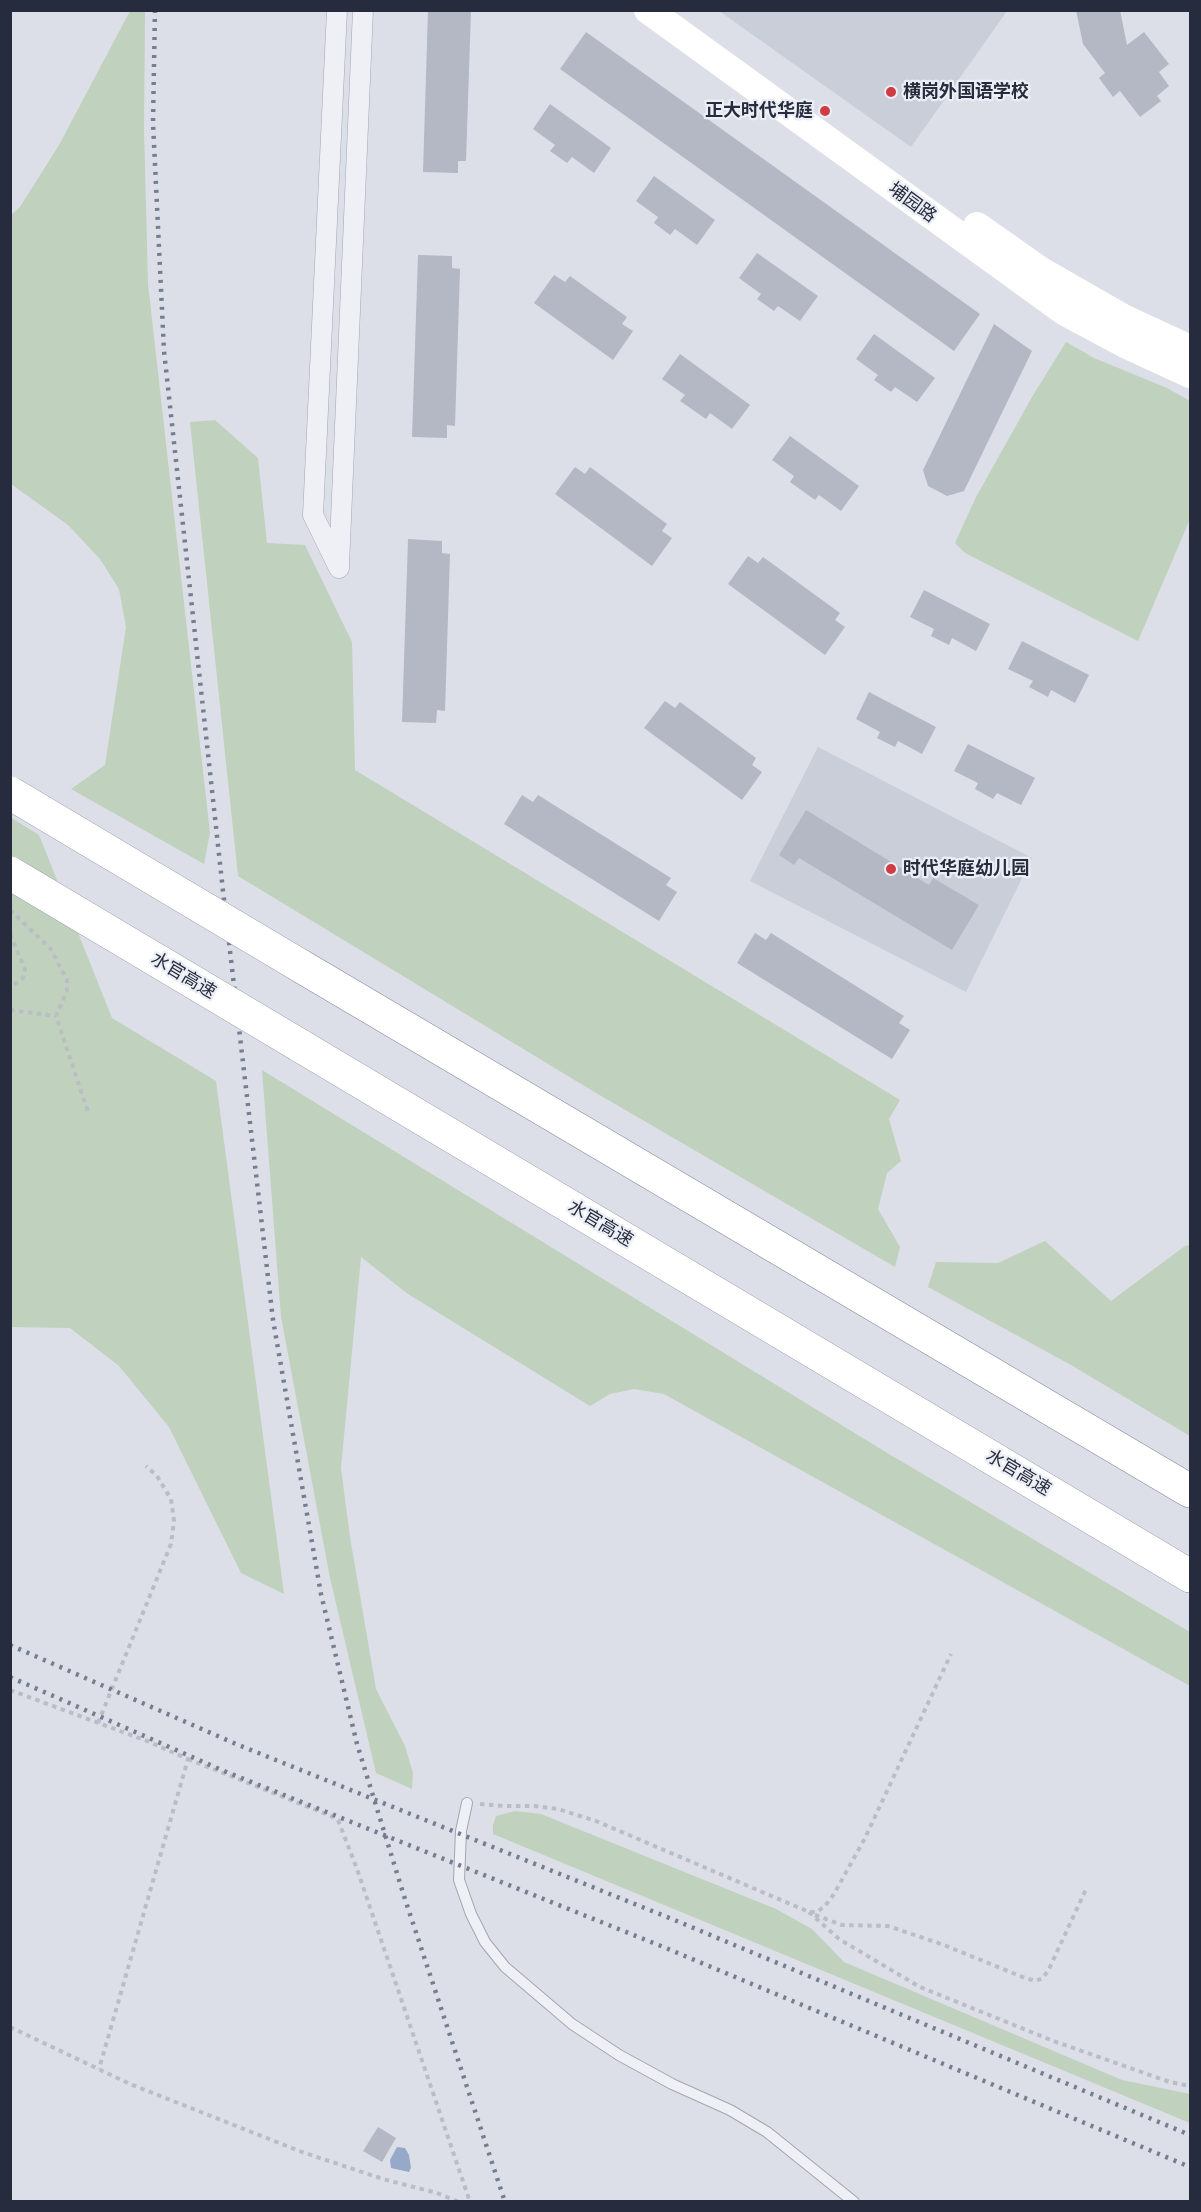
<!DOCTYPE html>
<html>
<head>
<meta charset="utf-8">
<style>
	body { margin:0 }
	#map { position:relative; width:1201px; height:2212px; overflow:hidden; background:#dcdfe7; font-family:"Space Grotesk",sans-serif }
	canvas { display:block }
	.frame { position:absolute; inset:0; border:12px solid #262c3d; pointer-events:none }
</style>
</head>
<body>
<div id="map">
<canvas width="1201" height="2212"></canvas>
<div class="frame"></div>
</div>
<script>
const g = document.querySelector('canvas').getContext('2d');
g.lineJoin = 'round';
function paint(path, color) {
  g.fillStyle = color;
  g.fill(path, 'evenodd');
}
function toPath(rows) {
  const path = new Path2D();
  for (const r of rows) {
    path.moveTo(r[0], r[1]);
    for (let i = 2; i < r.length; i += 2) path.lineTo(r[i], r[i + 1]);
  }
  return path;
}
function strokePath(path, color, width, dash) {
  g.strokeStyle = color;
  g.lineWidth = width;
  g.lineCap = dash ? 'butt' : 'round';
  g.setLineDash(dash || []);
  g.stroke(path);
}
function label(font, color, halo, rows, align = 'center') {
  g.font = font + ' "Space Grotesk","Noto Sans SC",sans-serif';
  g.lineWidth = 4.5;
  g.setLineDash([]);
  g.textBaseline = 'middle';
  g.strokeStyle = halo;
  g.fillStyle = color;
  for (const [text, x, y, turn = 0] of rows) {
    g.save();
    g.translate(x, y);
    g.rotate((+turn || 0) * Math.PI / 180);
    g.textAlign = isNaN(turn) ? turn : align;
    if (halo) g.strokeText(text, 0, 0);
    g.fillText(text, 0, 0);
    g.restore();
  }
}
paint(toPath([
	[719,11,1007,11,911,147],
	[818,747,1032,858,966,992,750,881]
]), '#caced9');
paint(toPath([
	[130,11,145,11,144,129,148,284,210,833,204,864,71,789,105,765,126,627,119,589,100,559,68,525,11,484,11,215,20,207,59,145],
	[1066,342,1094,358,1167,388,1190,401,1190,519,1138,641,965,553,955,543,975,499,1032,397],
	[215,420,258,458,267,543,305,545,352,642,355,770,900,1100,889,1119,901,1161,887,1173,878,1209,900,1247,895,1267,591,1090,238,876,190,422],
	[10,817,39,835,112,1018,216,1081,284,1594,241,1573,169,1427,119,1366,70,1328,11,1327],
	[262,1070,884,1451,1190,1632,1190,1686,664,1394,634,1389,610,1394,590,1406,408,1294,361,1257,341,1468,350,1537,376,1689,405,1746,413,1773,412,1789,376,1773,330,1578,281,1317],
	[1045,1241,1111,1301,1185,1246,1190,1245,1190,1436,1071,1365,928,1287,936,1262,998,1263],
	[515,1811,541,1814,776,1909,812,1929,844,1962,1122,2080,1190,2094,1190,2123,493,1834,493,1825,496,1816]
]), '#c0d1bd');
paint(toPath([
	[397,2147,405,2148,409,2155,411,2168,409,2172,391,2168,390,2160]
]), '#96a9c8');
paint(toPath([
	[428,10,471,10,466,161,458,161,458,173,423,172],
	[1076,10,1120,10,1127,45,1144,32,1169,64,1159,72,1169,86,1157,96,1161,101,1140,117,1120,91,1113,97,1099,78,1105,73,1083,44],
	[586,32,980,314,954,351,560,69],
	[550,104,611,148,594,173,572,157,567,163,550,151,555,145,533,129],
	[654,176,715,220,697,245,675,229,670,235,654,223,658,217,636,201],
	[757,253,818,296,800,321,778,306,774,311,757,299,761,294,739,278],
	[418,255,452,256,452,268,460,269,455,426,447,425,447,438,412,437],
	[554,275,565,282,570,276,627,317,622,324,633,331,613,360,534,303],
	[994,324,1032,351,964,491,947,496,928,486,923,470],
	[874,334,935,378,917,402,895,387,891,392,874,380,878,375,856,359],
	[680,354,750,405,732,429,710,413,706,419,680,401,685,395,662,379],
	[790,436,859,486,841,511,819,495,815,500,790,482,794,476,772,460],
	[575,467,585,474,590,467,667,524,662,531,672,538,652,566,555,494],
	[408,539,442,541,442,553,450,554,445,711,437,710,436,723,402,722],
	[748,556,758,563,763,557,840,613,835,620,845,627,825,655,728,584],
	[924,590,990,624,976,651,952,638,949,645,931,636,934,629,910,617],
	[1022,641,1089,675,1075,703,1051,690,1048,697,1029,687,1033,681,1008,669],
	[869,692,936,727,922,754,898,741,895,747,877,738,880,732,856,719],
	[665,701,675,708,680,702,756,758,752,765,762,772,742,800,644,728],
	[968,744,1035,778,1021,805,997,793,993,799,975,789,978,783,954,771],
	[522,795,533,802,538,795,671,878,666,885,677,892,659,921,504,824],
	[806,810,929,885,933,878,979,905,952,950,799,858,794,865,779,855],
	[755,933,766,940,771,933,904,1016,899,1023,910,1030,892,1059,737,963],
	[378,2127,396,2138,382,2162,363,2151]
]), '#b3b8c4');
const lane = toPath([
	[467,1803,461,1831,459,1880,471,1914,485,1942,505,1967,572,2024,619,2055,672,2084,730,2110,767,2132,854,2202]
]);
const street = toPath([
	[337,10,313,515,339,568],
	[339,565,363,10]
]);
const highway = toPath([
	[299,965,1190,1491],
	[299,1045,1190,1576]
]);
strokePath(lane, '#a2a6b1', 12);
strokePath(street, '#a2a6b1', 21);
strokePath(highway, '#838b9e', 34);
strokePath(toPath([
	[10,910,50,948,67,980,67,991,56,1016,89,1115],
	[10,934,25,969,23,978,10,988],
	[10,1010,56,1016],
	[10,1690,147,1741,188,1759,99,2069],
	[98,1723,171,1544,174,1521,171,1499,157,1476,146,1466],
	[188,1759,331,1816,338,1820,357,1869,470,2202],
	[480,1804,504,1806,534,1806,558,1809,596,1821,809,1912,817,1912,825,1906,834,1894,865,1838,951,1654],
	[809,1912,839,1939,920,1987,1056,2042,1170,2082,1190,2086],
	[815,1915,842,1925,888,1926,944,1945,1025,1978,1036,1981,1043,1978,1049,1969,1087,1887],
	[10,2027,130,2084,302,2152,383,2179,437,2193,459,2202]
]), '#bbbdc5', 4, [4.5, 4.5]);
strokePath(lane, '#eff0f5', 10);
strokePath(street, '#eff0f5', 20);
strokePath(toPath([
	[648,10,1065,312,1125,344,1190,374],
	[977,226,1041,271,1123,318,1190,349]
]), '#fff', 28);
strokePath(highway, '#fff', 33);
strokePath(toPath([
	[155,10,153,123,164,351,223,891,273,1320,321,1594,357,1744,404,1896,505,2202],
	[10,1645,236,1744,672,1919,1190,2135],
	[10,1677,224,1771,661,1946,1190,2167]
]), '#757d91', 4.5, [3, 6]);
const highwayBridge = toPath([
	[10,793,299,965],
	[10,873,299,1045]
]);
strokePath(highwayBridge, '#838b9e', 34, []);
strokePath(highwayBridge, '#fff', 33);
for (const [x, y, r, color] of [
	[891,92,6,"#d13c44"],
	[825,111,6,"#d13c44"],
	[891,869,6,"#d13c44"]
]) {
  const dot = new Path2D();
  dot.arc(x, y, r, 0, 2 * Math.PI);
  g.fillStyle = color;
  g.fill(dot);
  strokePath(dot, '#ebeef5', 2);
}
label('bold 18px', '#262c3d', '#ebeef5', [
	["横岗外国语学校",903,92],
	["正大时代华庭",813,111,"right"],
	["时代华庭幼儿园",903,869]
], 'left');
label('18px', '#262c3d', '#ebeef5', [
	["埔园路",912,203,36],
	["水官高速",183,976,31],
	["水官高速",600,1224,31],
	["水官高速",1018,1473,31]
]);
</script>
</body>
</html>
